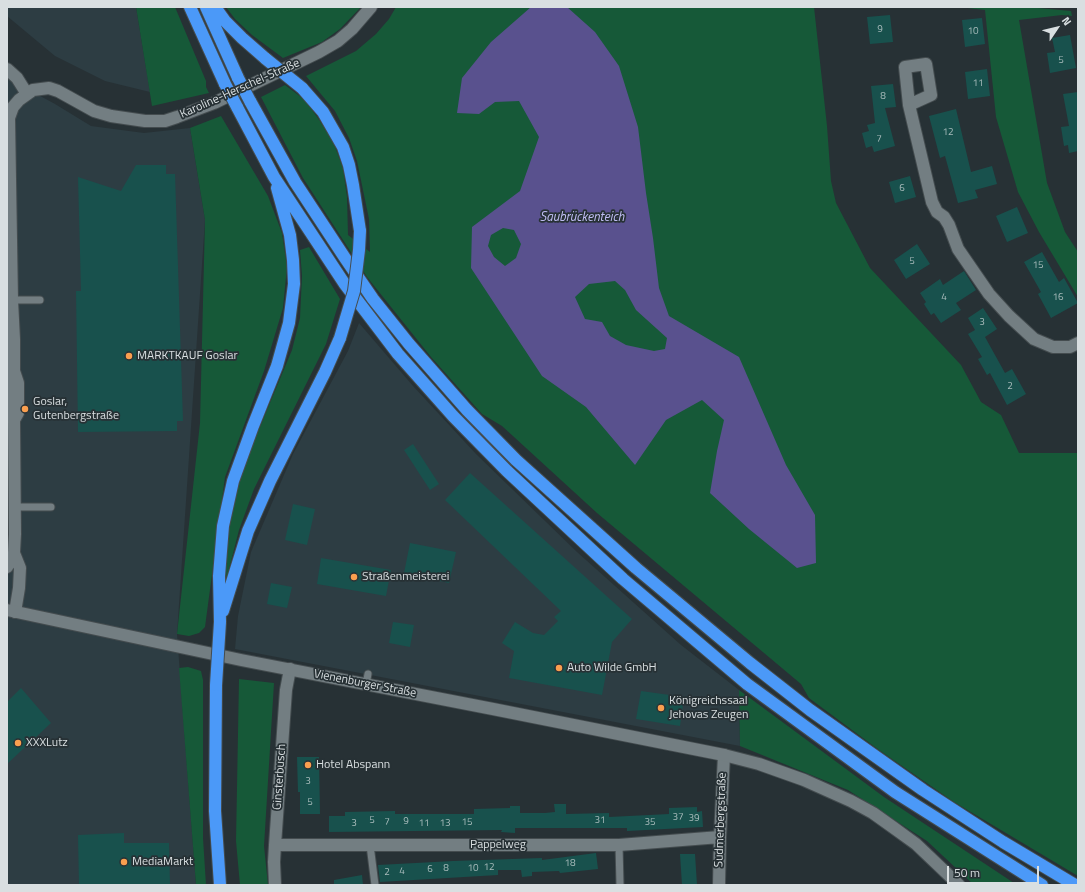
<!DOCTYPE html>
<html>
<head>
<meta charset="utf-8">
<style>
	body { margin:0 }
	#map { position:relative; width:1085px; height:892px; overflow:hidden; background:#273135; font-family:"Titillium Web",sans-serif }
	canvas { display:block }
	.frame { position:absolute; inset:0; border:8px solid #d9dfe1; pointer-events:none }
	.north { position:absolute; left:1037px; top:8px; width:40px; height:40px; -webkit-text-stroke:3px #273135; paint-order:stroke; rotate:55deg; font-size:11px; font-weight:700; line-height:16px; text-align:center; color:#d9dfe1 }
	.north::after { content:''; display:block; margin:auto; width:14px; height:18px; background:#d9dfe1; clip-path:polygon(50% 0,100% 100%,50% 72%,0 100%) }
	.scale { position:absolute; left:947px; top:866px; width:92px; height:18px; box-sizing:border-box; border:2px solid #d9dfe1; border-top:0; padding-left:5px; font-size:12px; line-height:14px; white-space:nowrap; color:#d9dfe1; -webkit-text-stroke:3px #273135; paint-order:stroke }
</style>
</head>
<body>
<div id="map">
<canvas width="1085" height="892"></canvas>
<div class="frame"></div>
<div class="north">N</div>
<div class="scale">50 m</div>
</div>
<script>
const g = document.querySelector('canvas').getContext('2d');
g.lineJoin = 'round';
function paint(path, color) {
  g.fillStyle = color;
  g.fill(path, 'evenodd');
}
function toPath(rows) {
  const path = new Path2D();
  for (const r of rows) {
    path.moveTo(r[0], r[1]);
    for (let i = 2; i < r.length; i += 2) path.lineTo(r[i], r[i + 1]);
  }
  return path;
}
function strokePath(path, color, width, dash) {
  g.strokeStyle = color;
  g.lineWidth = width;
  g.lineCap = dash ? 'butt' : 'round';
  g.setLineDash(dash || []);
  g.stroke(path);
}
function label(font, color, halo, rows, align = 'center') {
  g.font = font + ' "Titillium Web",sans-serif';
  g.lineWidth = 3.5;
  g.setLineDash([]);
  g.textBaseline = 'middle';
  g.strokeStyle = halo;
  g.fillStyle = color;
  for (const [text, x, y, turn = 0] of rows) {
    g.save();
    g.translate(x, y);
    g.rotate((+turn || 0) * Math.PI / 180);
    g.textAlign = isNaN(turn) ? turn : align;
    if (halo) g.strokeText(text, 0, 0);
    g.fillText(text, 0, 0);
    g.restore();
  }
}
paint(toPath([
	[7,7,136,7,150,92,105,81,55,56,7,16],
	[7,78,55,104,91,126,144,133,190,128,205,220,177,634,196,885,7,885],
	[359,323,413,386,476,454,577,552,681,645,739,690,740,746,235,649,238,616,251,552,293,454,348,351]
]), '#2d3d43');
paint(toPath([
	[136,7,175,7,206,81,206,87,209,93,152,106],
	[226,7,361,7,340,29,322,42,283,58,252,35,235,19],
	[396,7,814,7,827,126,831,181,836,203,870,268,961,365,981,402,1001,415,1019,453,1078,453,1078,876,954,802,879,750,809,698,801,684,597,513,502,426,482,414,431,357,367,277,303,178,261,97,285,85,305,100,320,121,334,144,343,168,347,197,348,235,370,252,369,219,357,161,349,138,335,111,306,76,356,51,376,34,389,19],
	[959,7,1027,7,1071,11,1072,16,1062,15,1019,20,1047,183,1065,232,1078,252,1078,297,1039,232,1018,192,996,117,985,10],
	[221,116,268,196,282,233,287,267,283,308,264,371,225,477,205,627,199,633,189,636,177,634,200,423,205,220,190,128],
	[309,247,340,299,326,344,254,489,239,530,227,577,224,577,225,553,230,516,235,494,249,453,292,350,300,318,302,276,300,250],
	[188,667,201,671,203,680,203,838,206,885,196,885,179,668],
	[239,679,274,683,264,846,268,885,240,885,236,841],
	[739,690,884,797,1017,885,974,885,927,841,848,790,740,746]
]), '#165938');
paint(toPath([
	[531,7,567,7,595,32,619,66,638,127,646,193,653,238,659,288,669,316,739,357,786,465,815,515,816,563,797,568,749,529,710,493,717,451,724,420,702,400,666,420,635,465,586,407,542,376,471,268,472,227,520,191,539,137,519,101,495,102,479,114,457,113,462,78,491,42],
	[503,228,514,230,521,244,516,258,505,266,494,257,488,246,491,235],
	[615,281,625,290,636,310,667,338,665,349,654,351,626,345,610,336,602,322,585,319,575,297,589,284]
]), '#59518e');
paint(toPath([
	[890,15,893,42,870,44,867,17],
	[982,18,985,44,965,47,962,20],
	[1070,35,1076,68,1050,73,1047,53,1055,52,1052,38],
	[987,69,990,96,968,99,965,72],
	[893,84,896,107,885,108,895,146,874,152,872,146,866,148,862,133,869,131,867,125,875,123,871,86],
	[1078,92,1078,151,1069,153,1068,145,1064,146,1061,127,1069,126,1063,94],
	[956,109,971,172,992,166,997,184,975,190,978,198,958,203,945,156,940,158,929,116],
	[136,165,166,165,166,174,175,174,183,421,177,421,177,431,78,432,76,291,81,291,78,177,121,191],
	[910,176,916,197,895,203,889,182],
	[1017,207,1028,233,1007,242,996,216],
	[917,244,930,264,906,279,894,260],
	[1042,252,1059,282,1064,278,1078,303,1051,318,1038,294,1041,292,1024,262],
	[964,271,976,290,956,303,961,310,941,323,934,313,931,315,924,304,926,302,920,293,940,279,943,285],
	[983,308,997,329,985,337,1005,373,1012,369,1026,394,1007,405,990,373,987,375,978,359,982,357,968,334,975,330,968,318],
	[413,444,439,484,430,490,404,450],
	[470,473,632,619,612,642,602,695,509,678,514,651,502,643,515,622,533,633,544,635,558,621,554,617,561,611,445,500],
	[293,504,315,509,307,545,285,540],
	[410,543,456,552,449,583,404,573],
	[321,558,391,570,386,596,317,584],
	[271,583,292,587,287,608,267,604],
	[393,622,414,625,410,647,389,643],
	[21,688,51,723,7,764,7,702],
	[641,691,684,697,680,726,636,719],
	[297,757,319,757,320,814,300,814,300,792,298,792],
	[554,804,566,804,566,814,609,813,609,817,669,814,669,808,697,807,697,812,702,811,703,827,627,831,627,828,515,828,515,833,501,832,502,830,329,832,329,816,345,816,345,812,395,811,395,814,474,814,474,809,510,808,510,806,520,806,520,813,545,813,555,812],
	[124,833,124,843,169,843,170,885,79,885,78,835],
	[596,853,598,869,560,873,559,871,532,872,532,876,522,877,521,870,498,870,498,875,380,882,378,865,453,861,542,858,542,860],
	[680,854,695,854,697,885,682,885],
	[362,875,363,885,334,885,334,880]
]), '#18514d');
const lane = toPath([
	[12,300,40,300],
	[14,507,51,507],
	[366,684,368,674],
	[370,845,375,885],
	[619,845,620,885]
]);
const street = toPath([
	[7,69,17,78,27,94],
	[909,105,931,95,926,64,905,67,909,105,932,202,937,212,944,217,949,225,958,249,989,294,1009,316,1034,339,1053,347,1070,347,1078,343],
	[14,420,8,412,7,384,14,371],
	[14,553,20,568,19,588,15,612],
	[7,567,14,553,15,534,14,420,18,413,18,383,14,371,14,339,12,300,9,118,13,107,19,100,33,90,49,88,58,91,94,111,111,116,145,121,165,121,177,117,214,103,319,52,338,41,352,29,371,7],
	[275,845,619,845,720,837],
	[275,885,274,862,275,845,286,690,290,669],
	[719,885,720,837,724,755]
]);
const secondary = toPath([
	[7,610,241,660,493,709,724,755,759,764,804,780,851,801,873,813,894,828,916,844,959,885]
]);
const highway = toPath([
	[190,7,225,84],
	[206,7,238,78],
	[215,7,225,21,242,38,266,59],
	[302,88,323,112,343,147,349,165,353,185,360,231],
	[250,101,295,182,345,258,373,299,409,344,467,410,516,460,636,568,750,663,810,710,923,790,1003,842,1075,885],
	[237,107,274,177,344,283,398,354,453,416,507,471,623,579,747,684,895,792,1042,885],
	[223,611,248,531,270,481,325,372,340,338],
	[220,622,219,576,223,526,233,481,253,426,277,366,289,323,294,284,293,260,290,235,277,188],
	[216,685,215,811,220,885]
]);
strokePath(lane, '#444c4f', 9);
strokePath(street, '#444c4f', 14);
strokePath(secondary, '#444c4f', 14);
strokePath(highway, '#444c4f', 14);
strokePath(lane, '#737e82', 7);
strokePath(street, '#737e82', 12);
strokePath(secondary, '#737e82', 12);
strokePath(highway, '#4b99f8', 12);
const highwayBridge = toPath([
	[266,59,302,88],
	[238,78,250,101],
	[225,84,237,107],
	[340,338,354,291,359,250,360,231],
	[216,685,220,622]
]);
strokePath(highwayBridge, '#444c4f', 14, []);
strokePath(highwayBridge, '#4b99f8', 12);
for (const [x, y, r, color] of [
	[129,356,4,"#fa9f4f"],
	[25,409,4,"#fa9f4f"],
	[354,577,4,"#fa9f4f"],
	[559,668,4,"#fa9f4f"],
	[661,708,4,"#fa9f4f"],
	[18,743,4,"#fa9f4f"],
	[308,765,4,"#fa9f4f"],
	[124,862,4,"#fa9f4f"]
]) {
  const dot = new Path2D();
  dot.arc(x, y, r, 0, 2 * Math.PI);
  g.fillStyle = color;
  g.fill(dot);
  strokePath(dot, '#273135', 1.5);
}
label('10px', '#a9bcbc', null, [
	["9",880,30],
	["10",973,32],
	["5",1061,61],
	["11",978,84],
	["8",883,97],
	["12",948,133],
	["7",879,140],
	["6",902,189],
	["5",912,262],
	["15",1038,266],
	["4",944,298],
	["16",1058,298],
	["3",982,323],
	["2",1010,387],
	["3",308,782],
	["5",310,803],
	["37",678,818],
	["39",694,819],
	["5",372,821],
	["31",600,821],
	["9",406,822],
	["7",387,823],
	["15",467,823],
	["35",650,823],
	["3",354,824],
	["11",424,824],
	["13",445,824],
	["18",570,864],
	["12",489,868],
	["8",446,869],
	["10",473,869],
	["6",430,870],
	["4",402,872],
	["2",387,873]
]);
label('12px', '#d9dfe1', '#273135', [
	["Karoline-Herschel-Straße",240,89,-24],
	["Vienenburger Straße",365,684,11],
	["Ginsterbusch",280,777,-86],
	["Sudmerbergstraße",721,820,-88],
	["Pappelweg",498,845]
]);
label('12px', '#d9dfe1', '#273135', [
	["MARKTKAUF Goslar",137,356],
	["Goslar,",33,402],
	["Gutenbergstraße",33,416],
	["Straßenmeisterei",362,577],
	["Auto Wilde GmbH",567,668],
	["Königreichssaal",669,701],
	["Jehovas Zeugen",669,715],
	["XXXLutz",26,743],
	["Hotel Abspann",316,765],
	["MediaMarkt",132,862]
], 'left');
label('italic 13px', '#c0bdf3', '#273135', [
	["Saubrückenteich",582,218]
]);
</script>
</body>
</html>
